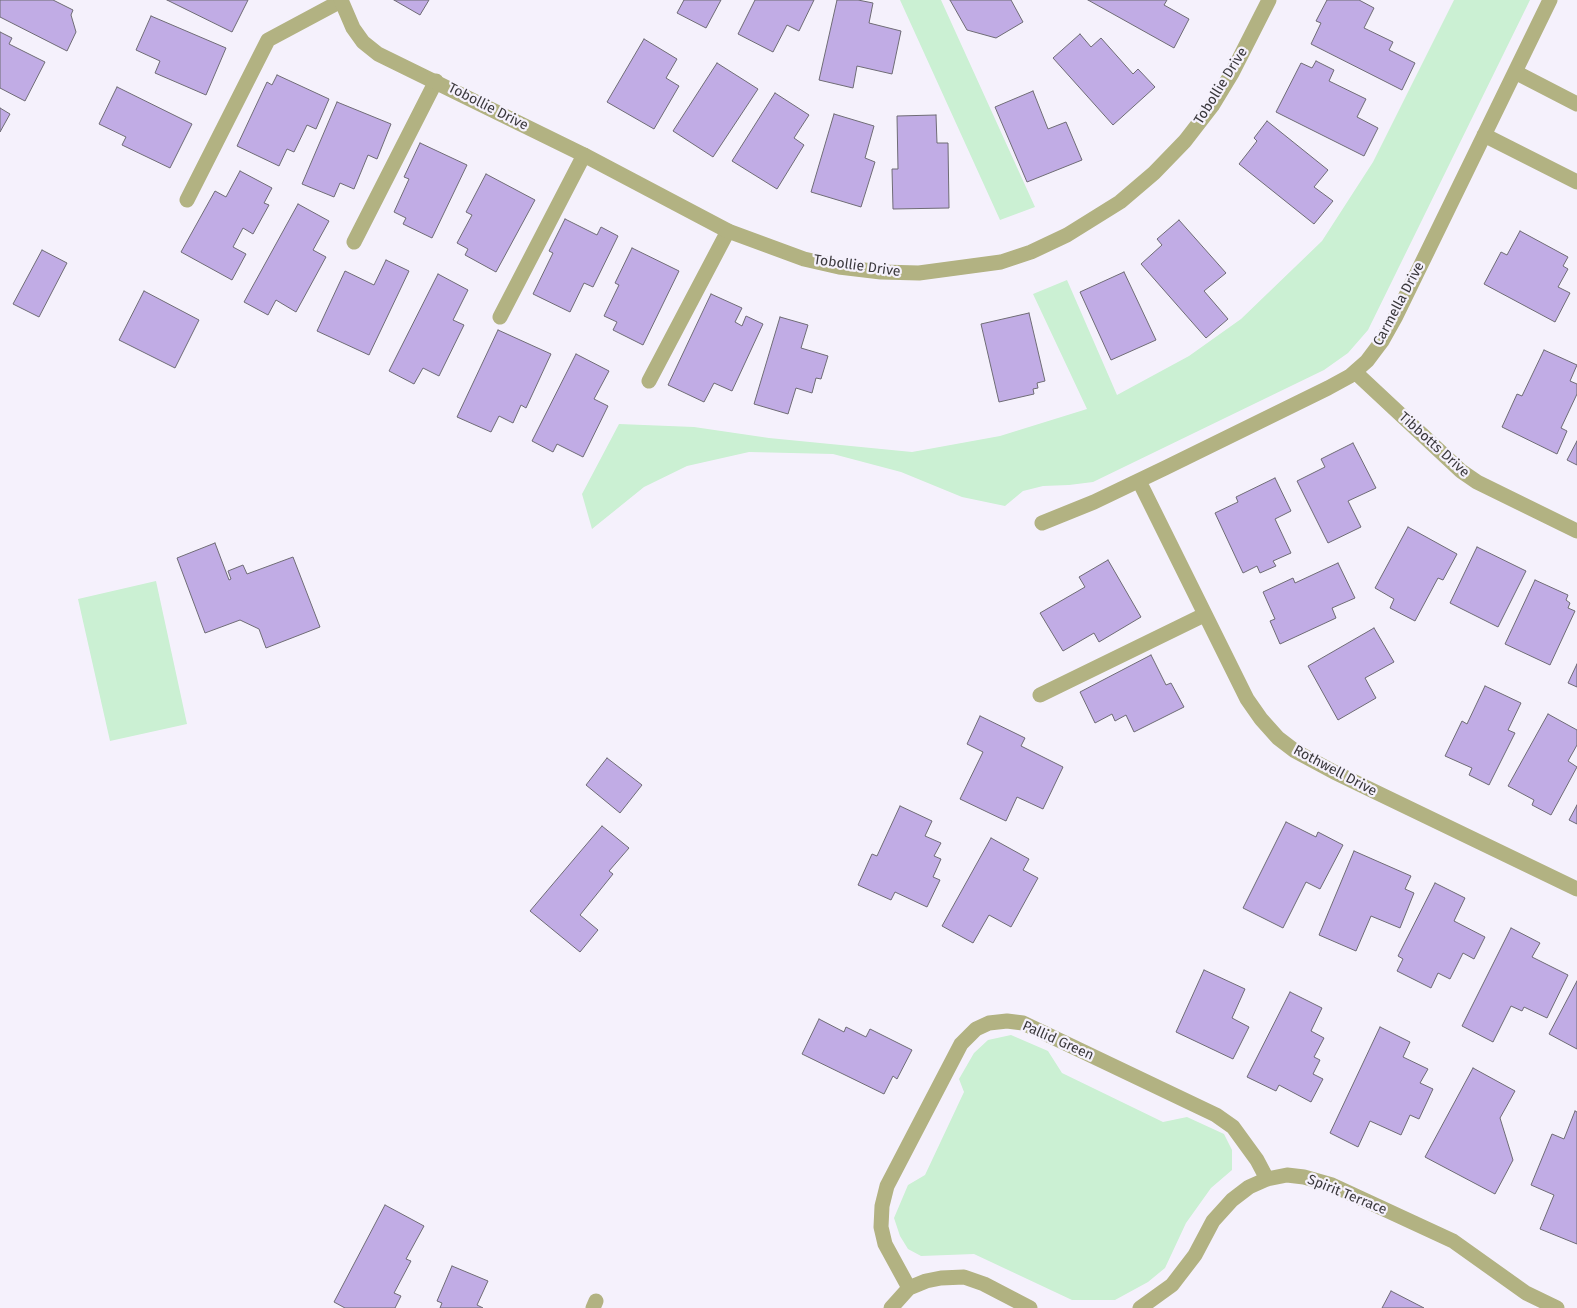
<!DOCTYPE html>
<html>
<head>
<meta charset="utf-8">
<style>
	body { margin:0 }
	canvas { display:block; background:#f5f1fc }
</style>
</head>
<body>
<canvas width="1577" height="1308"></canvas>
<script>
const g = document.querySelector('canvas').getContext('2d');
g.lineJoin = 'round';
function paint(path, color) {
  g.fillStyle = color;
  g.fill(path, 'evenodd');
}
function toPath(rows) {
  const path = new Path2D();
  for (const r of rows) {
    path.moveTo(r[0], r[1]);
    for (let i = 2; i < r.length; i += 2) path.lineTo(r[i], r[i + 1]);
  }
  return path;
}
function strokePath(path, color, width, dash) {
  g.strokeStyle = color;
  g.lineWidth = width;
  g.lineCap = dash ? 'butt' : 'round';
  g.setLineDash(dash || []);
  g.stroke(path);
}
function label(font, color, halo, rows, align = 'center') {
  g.font = font + ' "Fira Sans",sans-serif';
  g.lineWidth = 4.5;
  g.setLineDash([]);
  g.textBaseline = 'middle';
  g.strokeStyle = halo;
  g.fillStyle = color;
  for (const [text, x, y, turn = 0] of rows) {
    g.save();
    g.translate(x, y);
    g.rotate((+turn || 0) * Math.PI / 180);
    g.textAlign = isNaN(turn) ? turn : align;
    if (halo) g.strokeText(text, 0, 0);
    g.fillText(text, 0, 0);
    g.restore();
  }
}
paint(toPath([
	[900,0,941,0,1035,207,1000,220],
	[1454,0,1530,0,1368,330,1348,353,1324,370,1093,482,1069,485,1043,486,1023,491,1005,506,962,497,901,472,833,454,749,452,687,466,644,487,592,529,582,494,619,424,694,427,769,438,912,452,1000,436,1087,409,1033,294,1067,280,1117,395,1189,356,1241,319,1322,241,1373,162],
	[156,581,187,724,110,741,78,599],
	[1011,1035,1048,1051,1062,1073,1163,1122,1187,1117,1224,1134,1232,1150,1232,1170,1211,1188,1186,1223,1165,1268,1148,1282,1115,1300,1072,1300,974,1254,921,1256,908,1249,900,1236,894,1218,908,1185,925,1175,964,1092,959,1079,974,1053,988,1040]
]), '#cbf0d3');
const building = toPath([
	[0,0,53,0,73,10,71,15,76,32,67,51,0,17,0,0],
	[167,0,248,0,232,32,167,0],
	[394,0,429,0,420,15,394,0],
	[684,0,721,0,706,28,677,13,684,0],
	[755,0,814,0,799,31,787,25,773,52,738,34,755,0],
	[837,0,858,0,873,3,869,23,901,31,892,74,857,66,853,88,819,80,837,0],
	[950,0,1011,0,1023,22,996,38,967,30,950,0],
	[1088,0,1167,0,1164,5,1189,19,1174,48,1088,0],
	[1327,0,1359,0,1374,8,1364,28,1393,42,1389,50,1415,63,1402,90,1311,44,1321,23,1316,21,1327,0],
	[151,16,226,48,206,95,155,73,160,61,136,50,151,16],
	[0,32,12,38,9,44,45,62,25,101,0,88,0,32],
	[1080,34,1091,47,1101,38,1133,74,1138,69,1155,87,1113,125,1053,58,1080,34],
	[644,39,677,59,666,78,679,86,654,129,607,102,644,39],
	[1316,61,1334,70,1329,81,1366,99,1357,117,1378,128,1364,156,1276,112,1301,63,1312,68,1316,61],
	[717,63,758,89,713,157,673,131,717,63],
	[277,75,329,99,316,129,307,125,294,152,287,149,279,166,237,146,267,82,272,85,277,75],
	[117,87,192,124,170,168,122,145,126,137,99,124,117,87],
	[1033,91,1048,129,1066,122,1082,160,1027,182,995,107,1033,91],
	[775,93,809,115,794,138,804,145,777,189,732,161,775,93],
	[337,102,391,124,377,159,368,155,354,189,340,183,334,197,302,184,337,102],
	[0,108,10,114,0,132,0,108],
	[834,114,874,126,865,158,875,162,861,207,811,192,834,114],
	[936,115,937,143,948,143,949,208,893,209,892,169,898,169,897,116,936,115],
	[1267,121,1328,170,1314,187,1333,201,1314,224,1239,164,1257,141,1254,138,1267,121],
	[420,143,467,165,432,238,403,224,406,218,394,212,409,179,404,177,420,143],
	[240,171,272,188,264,203,269,205,253,234,243,228,233,247,246,254,232,280,181,252,215,191,226,197,240,171],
	[486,174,535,200,496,272,465,255,468,249,457,243,472,215,466,212,486,174],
	[298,204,329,221,313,250,326,257,296,312,276,300,268,315,244,302,298,204],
	[565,219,597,235,601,227,618,236,593,287,584,283,570,312,533,294,553,253,549,251,565,219],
	[1179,220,1226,273,1204,291,1228,319,1206,338,1141,264,1162,245,1157,239,1179,220],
	[1520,231,1568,257,1563,266,1568,269,1558,287,1570,293,1555,322,1484,284,1501,252,1507,255,1520,231],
	[632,248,679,271,643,345,613,330,617,322,604,316,619,285,615,283,632,248],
	[42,250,67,263,39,317,13,304,42,250],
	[386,260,409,271,369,355,317,331,345,271,374,285,386,260],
	[1124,272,1156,340,1111,360,1080,292,1124,272],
	[438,274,468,290,453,320,464,325,439,376,423,368,414,384,389,371,438,274],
	[144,291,199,320,175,368,119,340,144,291],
	[711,294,742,308,735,322,742,326,746,316,763,324,732,391,714,383,704,402,668,385,711,294],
	[1029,313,1045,381,1037,383,1038,388,1033,389,1034,394,999,402,981,324,1029,313],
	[780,317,808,325,801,348,828,356,821,379,816,378,812,393,796,388,788,414,754,404,780,317],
	[498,330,551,354,526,408,521,405,513,423,499,416,491,432,457,417,498,330],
	[1544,350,1577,365,1570,381,1577,384,1577,394,1561,428,1567,431,1557,454,1502,427,1517,394,1522,396,1544,350],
	[576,354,609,371,594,399,608,406,583,457,557,444,553,452,532,441,576,354],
	[1577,441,1577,465,1567,460,1577,441],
	[1353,443,1376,488,1348,501,1361,527,1328,543,1297,481,1325,467,1321,459,1353,443],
	[1275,478,1291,511,1275,519,1291,553,1273,561,1276,566,1260,573,1257,566,1243,573,1215,513,1238,502,1236,497,1275,478],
	[1408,527,1457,554,1443,580,1438,578,1415,621,1390,608,1394,599,1375,588,1408,527],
	[215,543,229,580,231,579,228,571,243,565,247,574,293,557,320,627,266,648,259,629,240,620,205,633,177,558,215,543],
	[1477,547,1526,571,1498,627,1450,603,1477,547],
	[1108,560,1141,617,1099,642,1094,633,1063,651,1040,613,1085,587,1079,577,1108,560],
	[1338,563,1355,598,1332,608,1336,618,1280,644,1270,621,1275,619,1263,592,1293,578,1295,583,1338,563],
	[1535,580,1568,595,1566,600,1570,603,1568,608,1575,611,1550,665,1505,644,1535,580],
	[1374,628,1394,662,1365,678,1376,698,1338,720,1308,666,1374,628],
	[1151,655,1166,685,1171,683,1184,707,1134,732,1126,715,1115,721,1112,714,1095,723,1080,692,1151,655],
	[1577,664,1577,687,1568,683,1577,664],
	[1485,686,1521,703,1508,730,1515,733,1489,785,1469,775,1472,768,1445,756,1462,721,1467,724,1485,686],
	[1548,714,1577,730,1577,745,1568,761,1577,767,1551,815,1532,805,1534,800,1508,786,1548,714],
	[980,716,1025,738,1021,746,1063,767,1043,809,1017,797,1006,821,960,799,983,752,967,744,980,716],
	[607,758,642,785,620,813,586,785,607,758],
	[1577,805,1577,824,1569,820,1577,805],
	[900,806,932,821,925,836,941,843,934,856,941,859,933,877,940,880,927,907,895,892,891,900,858,885,872,854,877,856,900,806],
	[1286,822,1316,837,1318,832,1343,845,1320,889,1306,882,1283,928,1243,908,1286,822],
	[602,826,629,848,609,871,613,874,580,915,598,930,580,952,530,911,602,826],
	[991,838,1029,859,1023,870,1038,878,1011,927,989,915,973,943,942,926,991,838],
	[1354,851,1411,876,1405,889,1414,893,1400,928,1371,916,1356,951,1319,935,1354,851],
	[1435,883,1465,898,1454,921,1485,937,1474,959,1463,953,1450,979,1438,973,1431,988,1397,971,1403,959,1398,956,1435,883],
	[1511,928,1540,943,1532,957,1568,975,1547,1018,1524,1007,1522,1011,1511,1006,1493,1042,1462,1026,1511,928],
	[1204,970,1245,989,1232,1018,1249,1027,1233,1059,1176,1032,1204,970],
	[1577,981,1577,1049,1549,1034,1577,981],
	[1290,992,1322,1008,1311,1031,1324,1038,1314,1057,1320,1060,1313,1074,1323,1079,1311,1102,1279,1085,1276,1091,1247,1077,1290,992],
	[819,1019,844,1032,846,1027,866,1037,870,1029,912,1050,897,1079,893,1076,884,1094,802,1054,819,1019],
	[1380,1027,1410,1042,1403,1057,1428,1069,1420,1083,1433,1089,1419,1119,1410,1115,1401,1135,1370,1121,1358,1147,1330,1133,1380,1027],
	[1473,1068,1515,1091,1500,1118,1513,1160,1495,1194,1425,1157,1473,1068],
	[1575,1111,1577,1112,1577,1244,1540,1229,1554,1195,1531,1185,1552,1134,1564,1139,1575,1111],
	[385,1205,424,1226,406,1259,411,1261,394,1293,401,1296,395,1308,345,1308,334,1302,385,1205],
	[452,1266,488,1281,477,1305,483,1308,440,1308,442,1303,437,1301,452,1266],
	[1391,1291,1424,1308,1382,1308,1391,1291]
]);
paint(building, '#c1ace5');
strokePath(building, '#6f6c75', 1);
strokePath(toPath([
	[187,200,268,40,341,1],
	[354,242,436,81],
	[500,317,584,155],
	[649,381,728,231],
	[1040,695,1204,615]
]), '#b2b282', 15);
strokePath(toPath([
	[341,0,353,28,363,42,378,54,584,155,728,231,804,259,839,267,881,272,919,273,1001,262,1031,252,1067,235,1120,202,1154,173,1185,141,1212,106,1232,73,1269,0],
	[1515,72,1577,104],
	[1484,135,1577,182],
	[1355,372,1461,471,1477,482,1577,531],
	[1139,481,1247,699,1261,719,1278,738,1295,751,1334,772,1577,889],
	[1042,523,1094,502,1165,468,1328,388,1350,376,1367,361,1382,341,1396,316,1550,0],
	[909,1288,885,1244,881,1227,882,1206,887,1186,961,1044,976,1029,989,1023,1007,1021,1023,1023,1216,1115,1233,1127,1257,1160,1267,1179],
	[593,1308,596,1301],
	[891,1308,909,1288,926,1281,941,1278,964,1277,984,1284,1030,1308],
	[1140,1308,1172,1285,1195,1255,1213,1221,1232,1200,1249,1187,1267,1179,1287,1175,1304,1177,1332,1185,1453,1241,1526,1293,1557,1308]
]), '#b2b282', 15);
label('14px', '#3a383c', '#f5f1fc', [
	["Tobollie Drive",1221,86,-58],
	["Tobollie Drive",488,107,27],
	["Tobollie Drive",857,266,8],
	["Carmella Drive",1399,304,-62],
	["Tibbotts Drive",1434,445,42],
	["Rothwell Drive",1335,771,28],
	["Pallid Green",1058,1041,24],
	["Spirit Terrace",1347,1195,22]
]);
</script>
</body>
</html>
